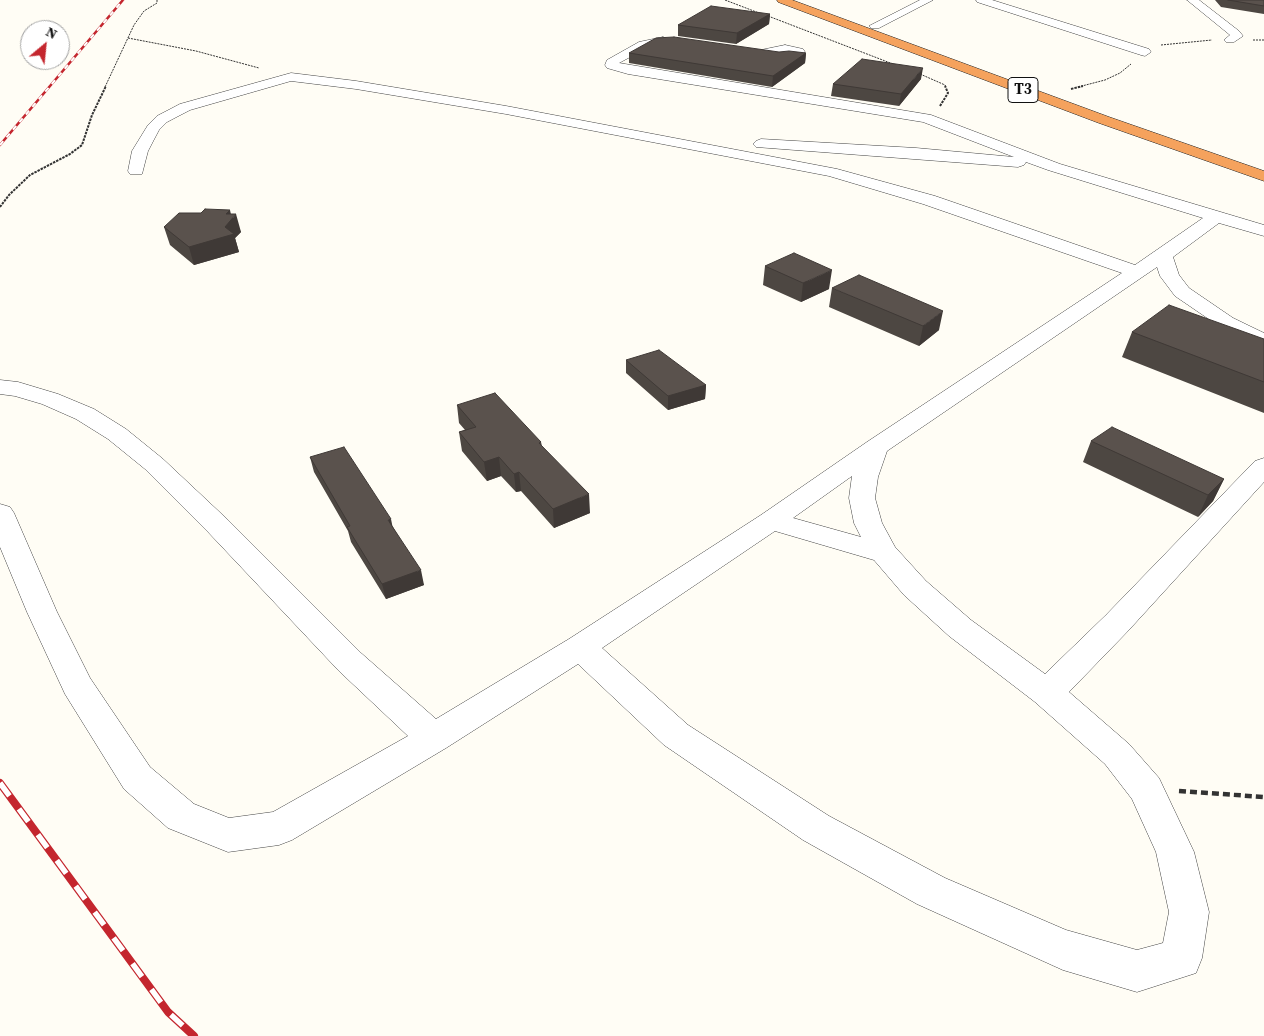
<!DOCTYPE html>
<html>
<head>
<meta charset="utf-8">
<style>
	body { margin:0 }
	#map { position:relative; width:1264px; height:1036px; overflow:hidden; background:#fffdf5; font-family:"Source Serif 4",serif }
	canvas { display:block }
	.north { position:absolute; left:20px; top:20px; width:50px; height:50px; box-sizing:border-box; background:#fff; border:1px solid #a0a0a0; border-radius:50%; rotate:28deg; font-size:14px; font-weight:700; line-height:20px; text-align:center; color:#111 }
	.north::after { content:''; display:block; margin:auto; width:18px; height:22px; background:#c4262e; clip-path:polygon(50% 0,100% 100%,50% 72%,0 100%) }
</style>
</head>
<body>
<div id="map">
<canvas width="1264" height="1036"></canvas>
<div class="north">N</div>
</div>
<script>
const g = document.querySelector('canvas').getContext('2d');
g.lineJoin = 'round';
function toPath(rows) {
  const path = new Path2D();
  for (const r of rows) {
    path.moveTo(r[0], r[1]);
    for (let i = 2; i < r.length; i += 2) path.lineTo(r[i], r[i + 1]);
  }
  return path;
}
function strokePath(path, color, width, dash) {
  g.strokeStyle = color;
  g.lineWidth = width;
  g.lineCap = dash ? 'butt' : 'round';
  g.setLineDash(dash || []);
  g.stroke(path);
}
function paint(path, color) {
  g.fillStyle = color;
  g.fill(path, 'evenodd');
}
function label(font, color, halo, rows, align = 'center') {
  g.font = font + ' "Source Serif 4",serif';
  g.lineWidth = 5;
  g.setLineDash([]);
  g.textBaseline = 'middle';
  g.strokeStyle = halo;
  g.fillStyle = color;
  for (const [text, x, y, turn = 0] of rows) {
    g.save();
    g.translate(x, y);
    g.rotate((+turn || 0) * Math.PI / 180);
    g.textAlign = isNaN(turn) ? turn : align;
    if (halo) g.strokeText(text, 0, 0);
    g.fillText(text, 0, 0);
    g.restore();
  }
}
const minor = toPath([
	[920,0,933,0,879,28,871,28,869,26,920,0],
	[976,0,992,0,1149,49,1151,52,1145,56,1141,55,977,2,976,0],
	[1187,0,1199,0,1239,31,1243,36,1234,42,1226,42,1224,40,1230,35,1187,0],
	[663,37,669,41,667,43,647,48,619,63,931,115,1060,164,1264,225,1264,236,1219,223,1173,257,1179,275,1189,288,1233,318,1264,333,1264,349,1256,347,1219,326,1175,296,1160,276,1157,267,887,451,878,477,875,498,882,523,895,547,926,581,971,620,1045,674,1106,615,1255,461,1264,458,1264,482,1128,631,1069,692,1129,744,1159,778,1194,852,1209,912,1202,958,1196,973,1137,992,1063,970,917,904,803,840,664,745,578,664,446,748,292,840,279,845,228,852,168,828,124,789,65,694,27,612,0,547,0,504,10,507,14,513,57,612,90,678,150,767,194,804,229,818,273,812,408,736,339,671,208,532,145,469,108,439,76,419,42,404,15,396,0,394,0,380,18,382,58,394,94,409,126,429,163,459,228,520,361,653,436,719,569,639,761,515,867,442,1122,273,923,204,829,176,506,114,356,89,291,81,190,110,167,122,159,130,148,151,142,174,130,174,128,171,132,151,148,125,157,116,180,104,291,73,356,81,506,106,837,169,935,196,1135,265,1203,218,1048,170,1026,162,1024,165,1018,167,756,147,753,144,756,141,761,139,916,148,1014,157,923,122,628,74,607,68,605,65,607,60,639,42,663,37],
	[852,476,849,498,854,523,861,537,793,518,852,476],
	[775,531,874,560,904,595,949,636,1035,702,1105,764,1132,799,1156,852,1169,912,1163,943,1137,950,1066,930,945,878,829,816,688,725,602,648,775,531],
	[785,45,803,49,805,52,799,56,785,53,760,58,754,54,756,51,785,45]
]);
const highway = toPath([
	[777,0,792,0,1109,117,1264,171,1264,181,1099,123,778,2,777,0]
]);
strokePath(minor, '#444', 1);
strokePath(highway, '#222', 1);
strokePath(toPath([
	[725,0,759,13],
	[768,16,893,64],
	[128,38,196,51,259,68],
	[1253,40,1264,40],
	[1161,45,1212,40],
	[920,74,945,85,946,87],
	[105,87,134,25,144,11,157,3,157,0],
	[1078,87,1105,80,1120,73,1131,64]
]), '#333', 1, [2, 1]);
strokePath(toPath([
	[1071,89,1083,86],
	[940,106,948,93,945,86],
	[0,207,9,195,30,175,70,154,82,145,92,115,106,86]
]), '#333', 2, [2.5, 1]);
strokePath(toPath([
	[1179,791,1264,797]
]), '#333', 4.5, [7, 4]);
paint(minor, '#fff');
paint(highway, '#f5a25d');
const railFar1 = toPath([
	[0,145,123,0]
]);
const rail = toPath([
	[0,783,168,1012,194,1036]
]);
strokePath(railFar1, '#c4262e', 2.5);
strokePath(rail, '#c4262e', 8);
strokePath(railFar1, '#fff', 2, [5]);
strokePath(rail, '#fff', 5.5, [16]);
paint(toPath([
	[1215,0,1264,0,1264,14,1221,7],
	[770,14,769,24,736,44,678,36,678,25],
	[779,52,806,53,805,63,772,87,629,63,629,53],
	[921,79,899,106,831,96,833,84],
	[231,214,241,232,235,238,239,252,194,265,170,245,164,227],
	[765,266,829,289,801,302,763,285],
	[832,288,939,330,919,346,829,307],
	[1132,332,1264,339,1264,413,1122,357],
	[626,360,706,385,705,399,668,410,626,373],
	[457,405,541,442,542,446,590,513,554,528,521,491,516,492,501,476,487,481,462,451,459,432,465,430,459,423],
	[1091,441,1224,479,1213,501,1198,517,1083,462],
	[310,457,393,527,424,585,386,599,351,542,348,531,314,472]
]), '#4d4742');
paint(toPath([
	[770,14,769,24,736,44,737,33],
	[806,53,805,63,772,87,773,76],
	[923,68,921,79,899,106,901,94],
	[230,210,232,219,236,214,241,232,235,238,239,252,194,265,189,247,225,227,226,214],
	[832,270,829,289,801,302,803,283],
	[943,311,939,330,919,346,923,326],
	[706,385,705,399,668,410,668,396],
	[499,457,501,476,487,481,484,462],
	[519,472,521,491,516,492,514,474],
	[1224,479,1213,501,1198,517,1208,495],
	[589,494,590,513,554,528,553,509],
	[391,519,394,534,388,520],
	[421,570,424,585,386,599,382,584]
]), '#3f3936');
const building = toPath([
	[1228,0,1264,0,1264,6,1228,0],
	[711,6,770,14,737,33,678,25,711,6],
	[674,37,779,52,789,51,806,53,773,76,629,53,656,38,674,37],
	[862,59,923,68,901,94,833,84,862,59],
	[205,209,230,210,226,214,236,214,225,227,234,234,189,247,164,227,179,213,201,213,205,209],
	[794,253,832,270,803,283,765,266,794,253],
	[859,275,943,311,923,326,832,288,859,275],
	[1169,305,1264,339,1264,382,1132,332,1169,305],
	[659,350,706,385,668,396,626,360,659,350],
	[495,393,541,442,539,443,589,494,553,509,519,472,514,474,499,457,484,462,459,432,476,427,457,405,495,393],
	[1112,427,1224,479,1208,495,1091,441,1112,427],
	[344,447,391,519,388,520,421,570,382,584,347,527,350,526,310,457,344,447]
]);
paint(building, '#5a524d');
strokePath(building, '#3f3936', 1);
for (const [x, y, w] of [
	[1023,90,30]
]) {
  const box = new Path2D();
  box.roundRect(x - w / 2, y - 12.5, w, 25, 4);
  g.fillStyle = '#fff';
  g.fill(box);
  strokePath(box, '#111', 1);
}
label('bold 15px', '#111', null, [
	["T3",1023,90]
]);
</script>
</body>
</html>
